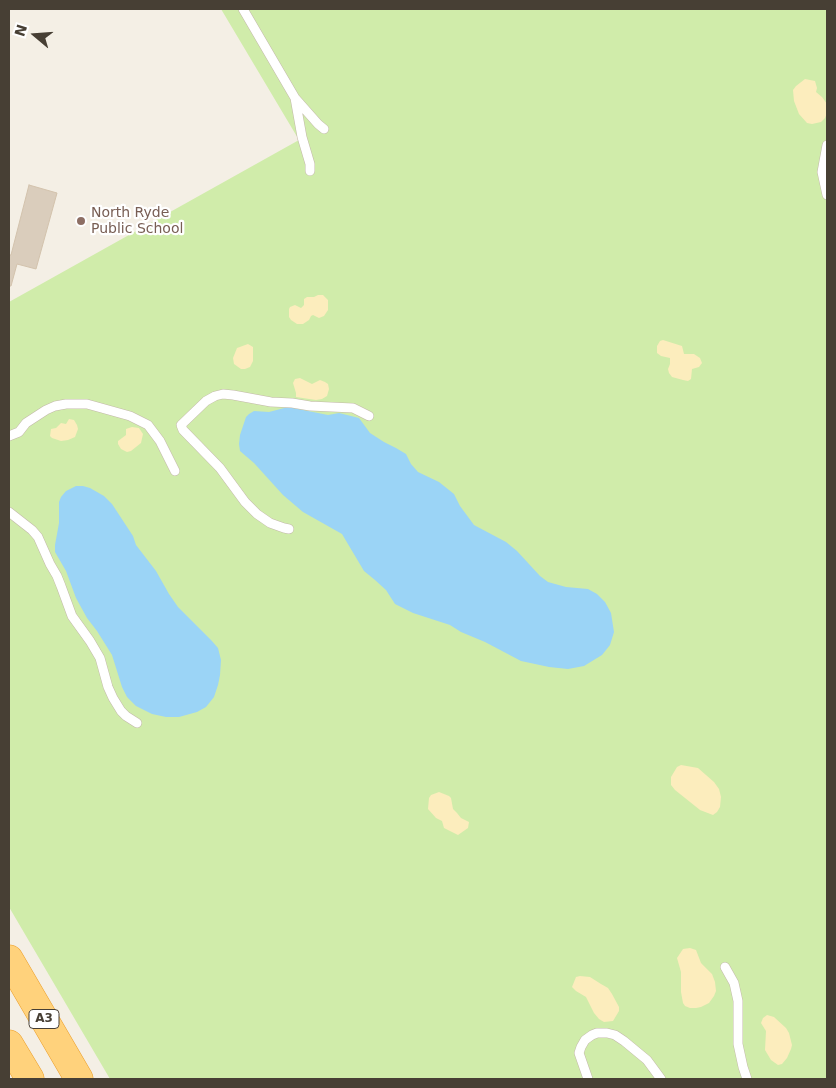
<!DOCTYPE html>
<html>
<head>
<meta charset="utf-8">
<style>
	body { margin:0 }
	#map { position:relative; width:836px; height:1088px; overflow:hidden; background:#f4efe5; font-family:"DejaVu Sans",sans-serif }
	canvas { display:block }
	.frame { position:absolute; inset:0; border:10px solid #473f34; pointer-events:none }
	.north { position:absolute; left:10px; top:10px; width:50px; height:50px; -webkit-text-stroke:4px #fff; paint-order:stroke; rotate:288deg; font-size:14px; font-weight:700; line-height:20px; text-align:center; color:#473f34 }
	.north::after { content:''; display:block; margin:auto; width:18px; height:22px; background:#473f34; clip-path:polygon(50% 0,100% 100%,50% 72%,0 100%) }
</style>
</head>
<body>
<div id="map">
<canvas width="836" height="1088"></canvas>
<div class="frame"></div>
<div class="north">N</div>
</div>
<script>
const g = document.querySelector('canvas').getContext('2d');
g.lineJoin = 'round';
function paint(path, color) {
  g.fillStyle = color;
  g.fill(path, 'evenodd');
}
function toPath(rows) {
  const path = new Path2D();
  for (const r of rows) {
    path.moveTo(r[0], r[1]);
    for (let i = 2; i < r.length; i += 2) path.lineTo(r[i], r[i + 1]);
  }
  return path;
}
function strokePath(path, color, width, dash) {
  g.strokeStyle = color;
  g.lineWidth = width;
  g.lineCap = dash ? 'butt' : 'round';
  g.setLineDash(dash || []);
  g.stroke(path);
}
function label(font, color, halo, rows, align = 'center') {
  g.font = font + ' "DejaVu Sans",sans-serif';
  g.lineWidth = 4.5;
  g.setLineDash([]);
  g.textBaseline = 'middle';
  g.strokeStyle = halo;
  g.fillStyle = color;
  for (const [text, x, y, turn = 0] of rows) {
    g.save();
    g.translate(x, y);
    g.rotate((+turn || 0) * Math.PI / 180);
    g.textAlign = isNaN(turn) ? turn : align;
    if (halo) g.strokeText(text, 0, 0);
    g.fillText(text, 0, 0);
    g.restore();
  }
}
paint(toPath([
	[221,9,827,9,827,1079,110,1079,9,907,9,302,299,140]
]), '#d0ecaa');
paint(toPath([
	[805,79,815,81,817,88,816,92,822,97,827,104,827,113,825,118,821,122,812,124,807,123,799,114,794,101,793,90,796,86],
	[318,295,323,295,328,300,328,310,324,316,319,318,313,315,311,316,309,320,303,324,297,324,291,320,289,317,289,309,290,307,295,305,301,308,304,305,304,299,307,297,314,297],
	[663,340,682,346,684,354,694,354,700,358,702,363,699,367,692,369,691,379,688,381,683,380,672,377,669,373,668,369,670,364,670,358,661,356,657,353,657,346,660,341],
	[248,344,253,347,253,361,250,367,245,369,241,369,234,364,233,358,237,348],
	[300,378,312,384,320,380,325,382,328,384,329,389,327,396,322,399,316,400,296,397,296,393,293,383,295,379],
	[69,419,74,420,77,425,78,429,75,437,68,440,61,441,52,438,50,436,51,429,56,428,61,423,66,424],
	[132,427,139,428,143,434,141,443,131,451,127,452,121,449,118,444,118,441,126,435,126,429],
	[681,765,698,768,714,782,719,789,721,797,720,807,717,812,713,815,700,810,675,790,671,785,671,777,677,767],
	[439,792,449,796,451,798,453,809,457,813,461,818,469,822,468,828,458,835,444,828,442,821,436,818,428,809,429,798,431,795],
	[690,948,696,950,701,963,712,974,715,982,716,991,714,996,709,1003,701,1007,696,1008,690,1008,685,1006,683,1003,681,992,681,972,677,958,683,949],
	[580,976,590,977,601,984,608,988,612,994,619,1007,619,1011,613,1021,604,1022,599,1019,594,1013,586,997,576,991,572,987,576,977],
	[767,1015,774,1017,786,1028,789,1033,792,1045,791,1049,787,1058,782,1064,778,1065,771,1060,765,1050,766,1031,761,1023,763,1018]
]), '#fcedbd');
paint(toPath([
	[288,407,328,415,339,413,359,418,370,433,384,442,396,448,406,454,411,464,418,472,439,482,454,494,460,506,474,525,506,542,517,551,540,576,548,582,566,587,588,589,597,594,605,602,611,613,614,632,610,645,602,655,584,666,568,669,549,667,521,661,485,642,461,632,450,625,413,613,395,604,386,590,375,580,364,571,342,534,303,512,283,495,254,463,240,451,239,444,240,435,246,417,249,414,254,411,269,412],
	[76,486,83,486,90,488,104,496,112,504,133,536,136,545,156,571,169,594,178,607,211,640,218,648,221,660,220,675,218,685,214,697,206,707,197,712,179,717,166,717,152,714,136,706,127,697,122,687,112,655,97,631,87,618,76,598,66,571,55,552,55,545,59,523,59,502,61,497,66,491]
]), '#9bd4f6');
const building = toPath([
	[29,185,57,193,36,269,17,264,11,286,9,286,9,255,11,255,29,185]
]);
paint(building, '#dacdbc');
strokePath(building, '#d2c2ac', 1);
const service = toPath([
	[243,9,295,98,318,124,324,129],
	[295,98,302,137,310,164,310,171],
	[827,145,822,172,827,195],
	[9,436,19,432,26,423,46,410,55,406,66,404,87,404,130,416,148,425,160,441,175,471],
	[9,512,32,530,38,537,50,564,57,576,61,586,72,616,90,641,100,658,108,687,113,698,121,711,126,716,137,723],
	[289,529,284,528,270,523,257,514,245,502,220,468,183,430,181,425,206,401,215,396,223,394,233,395,271,402,292,403,310,406,353,408,369,416],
	[725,967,734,983,738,1001,738,1044,743,1067,747,1079],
	[588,1079,579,1053,581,1047,585,1040,592,1035,597,1033,607,1033,615,1035,624,1041,647,1060,661,1079]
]);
const trunk = toPath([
	[9,959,79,1079],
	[9,1044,30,1079]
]);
strokePath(service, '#c3b9aa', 10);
strokePath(trunk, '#eb9d28', 29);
strokePath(service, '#fff', 9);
strokePath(trunk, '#ffd27c', 28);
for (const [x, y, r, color] of [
	[81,221,5,"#8d6e63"]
]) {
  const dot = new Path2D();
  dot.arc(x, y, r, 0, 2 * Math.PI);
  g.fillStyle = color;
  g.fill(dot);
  strokePath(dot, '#fff', 2);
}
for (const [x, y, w] of [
	[44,1019,30]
]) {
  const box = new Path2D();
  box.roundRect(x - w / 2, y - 9.5, w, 19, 4);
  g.fillStyle = '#fff';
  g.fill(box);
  strokePath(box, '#473f34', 1);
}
label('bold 12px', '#473f34', null, [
	["A3",44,1019]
]);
label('14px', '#785e54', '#fff', [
	["North Ryde",91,213],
	["Public School",91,229]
], 'left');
</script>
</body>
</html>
